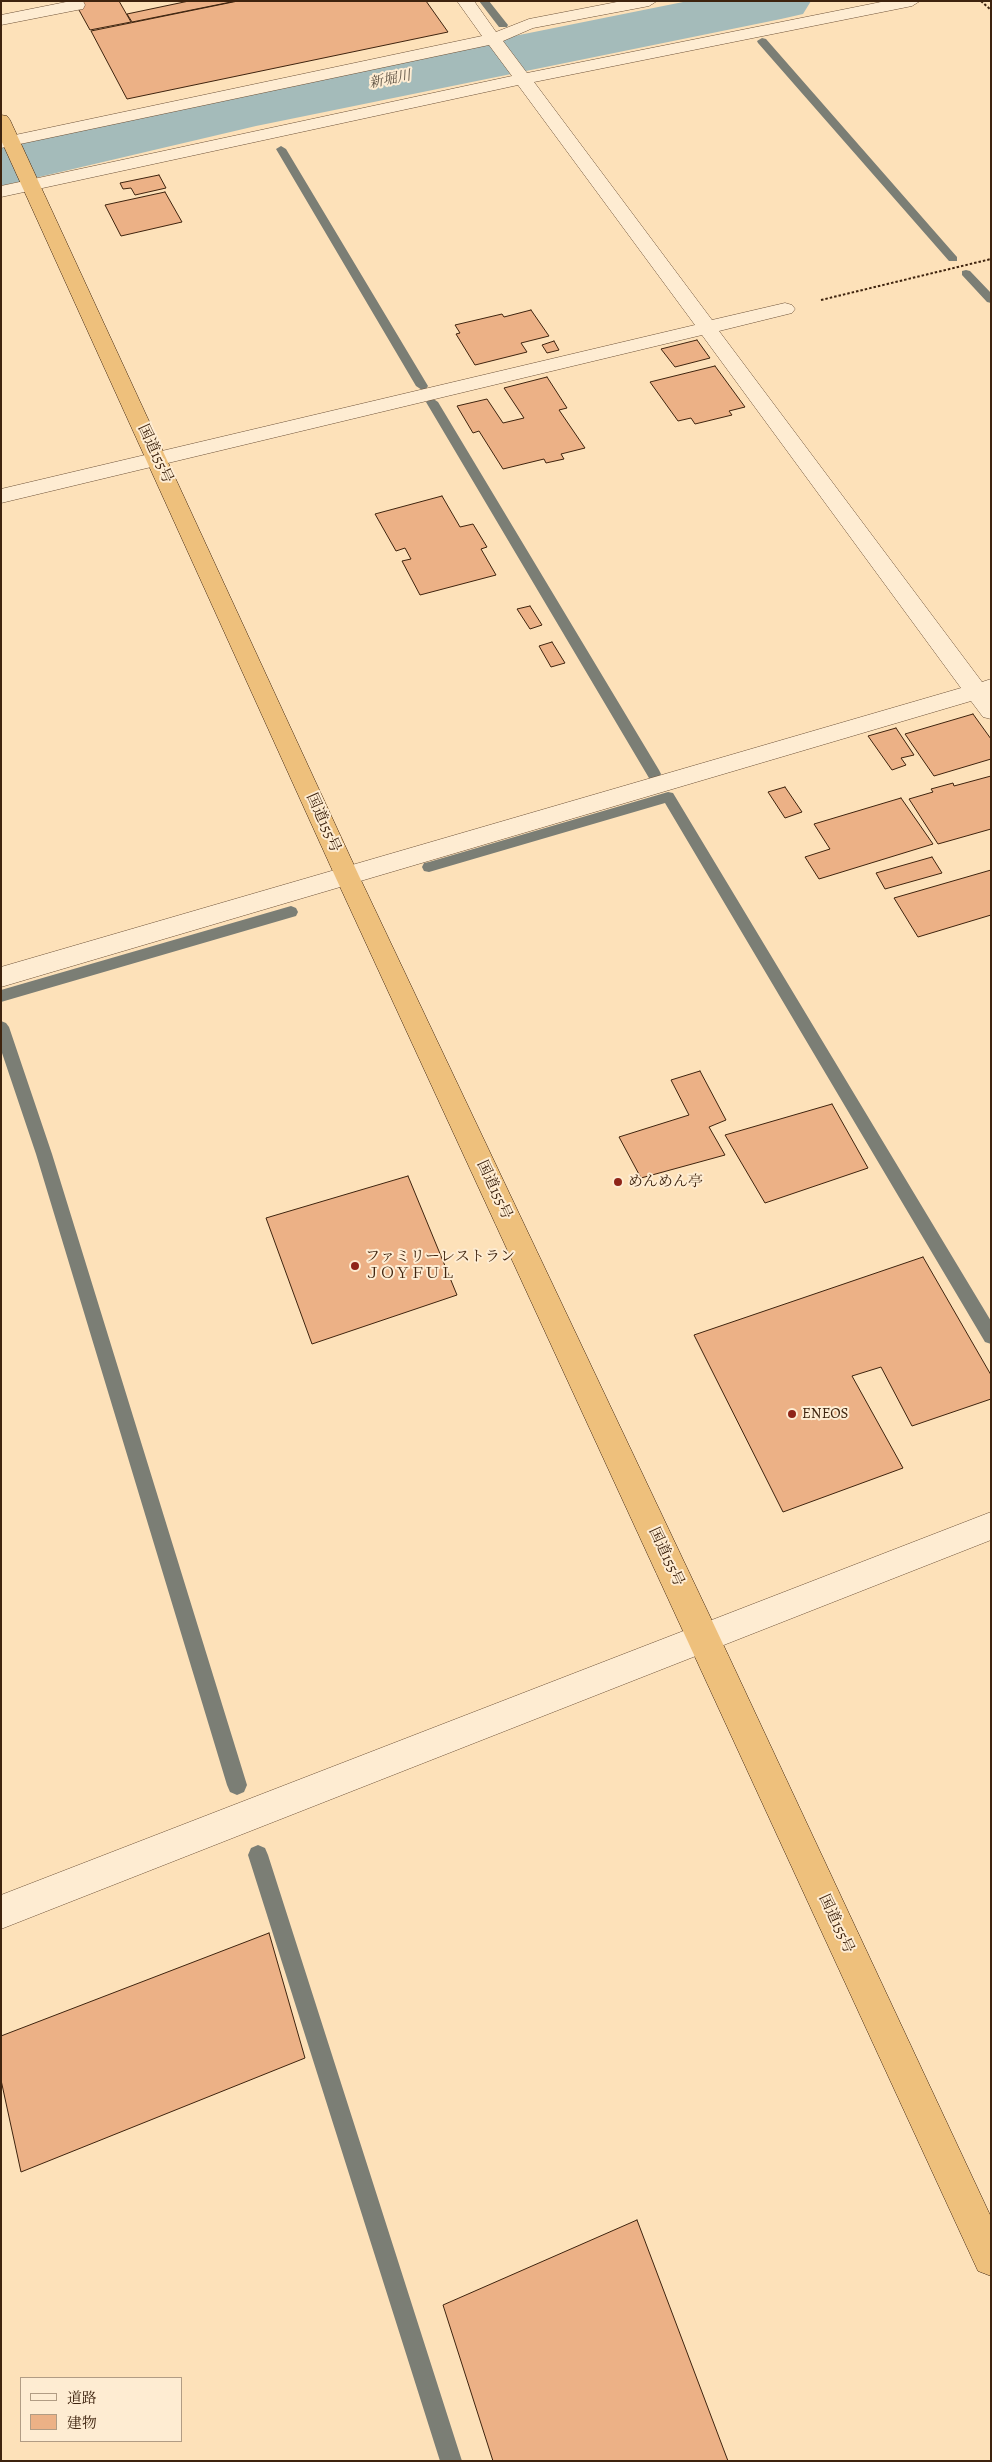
<!DOCTYPE html>
<html>
<head>
<meta charset="utf-8">
<style>
	body { margin:0 }
	#map { position:relative; width:992px; height:2462px; overflow:hidden; background:#fde1b9; font-family:Alegreya,"Noto Serif JP",serif }
	canvas { display:block }
	.frame { position:absolute; inset:0; border:2px solid #3e230e; pointer-events:none }
	.legend { position:absolute; left:20px; top:2377px; width:162px; height:65px; box-sizing:border-box; background:#feecd2; border:1px solid #b19c84; margin:0; padding:6px 9px; list-style:none; font-size:15px; color:#3e230e }
	.legend li { display:flex; align-items:center; gap:10px; height:25px }
	.legend b { width:25px; border:1px solid #b19c84 }
</style>
</head>
<body>
<div id="map">
<canvas width="992" height="2462"></canvas>
<div class="frame"></div>
<ul class="legend">
<li><b style="height:6px;background:#feecd2"></b>道路</li>
<li><b style="height:14px;background:#ecb186"></b>建物</li>
</ul>
</div>
<script>
const g = document.querySelector('canvas').getContext('2d');
g.lineJoin = 'round';
function toPath(rows) {
  const path = new Path2D();
  for (const r of rows) {
    path.moveTo(r[0], r[1]);
    for (let i = 2; i < r.length; i += 2) path.lineTo(r[i], r[i + 1]);
  }
  return path;
}
function paint(path, color) {
  g.fillStyle = color;
  g.fill(path, 'evenodd');
}
function strokePath(path, color, width, dash) {
  g.strokeStyle = color;
  g.lineWidth = width;
  g.lineCap = dash ? 'butt' : 'round';
  g.setLineDash(dash || []);
  g.stroke(path);
}
function label(font, color, halo, rows, align = 'center') {
  g.font = font + ' Alegreya,"Noto Serif JP",serif';
  g.lineWidth = 4;
  g.setLineDash([]);
  g.textBaseline = 'middle';
  g.strokeStyle = halo;
  g.fillStyle = color;
  for (const [text, x, y, turn = 0] of rows) {
    g.save();
    g.translate(x, y);
    g.rotate((+turn || 0) * Math.PI / 180);
    g.textAlign = isNaN(turn) ? turn : align;
    if (halo) g.strokeText(text, 0, 0);
    g.fillText(text, 0, 0);
    g.restore();
  }
}
paint(toPath([
	[479,1,489,1,508,25,507,27,499,27,479,1],
	[735,7,746,16,746,20,738,20,732,12,730,10,735,7],
	[762,38,766,39,957,257,957,261,949,261,758,43,757,41,762,38],
	[518,42,523,45,527,52,526,54,517,52,513,45,518,42],
	[256,104,261,107,266,115,265,117,261,118,256,115,251,107,256,104],
	[281,146,286,149,428,386,426,389,422,390,416,386,276,149,281,146],
	[966,270,970,271,991,293,991,303,987,302,962,275,962,271,966,270],
	[432,398,438,402,659,770,661,774,659,778,649,778,426,402,432,398],
	[668,792,673,793,991,1321,991,1344,985,1342,665,803,429,872,424,871,422,867,424,863,429,862,668,792],
	[291,906,296,908,298,912,296,916,1,1002,1,990,291,906],
	[1,1021,6,1023,9,1027,52,1154,247,1785,244,1792,237,1795,230,1792,227,1785,36,1154,1,1050,1,1021],
	[258,1845,265,1848,268,1855,462,2461,440,2461,248,1855,251,1848,258,1845]
]), '#7b7e75');
paint(toPath([
	[688,1,811,1,803,14,781,19,256,126,1,186,1,146,256,88,688,1]
]), '#a4bbba');
const building = toPath([
	[74,1,119,1,131,22,90,30,74,1],
	[189,1,236,1,132,22,127,14,189,1],
	[238,1,426,1,448,32,127,99,91,31,238,1],
	[159,175,166,188,135,195,131,188,123,189,120,183,159,175],
	[165,192,182,222,121,236,105,205,165,192],
	[531,310,549,336,521,343,527,352,475,365,456,334,460,333,455,325,502,314,504,317,531,310],
	[697,340,710,358,675,367,661,349,697,340],
	[554,341,559,350,547,353,542,345,554,341],
	[715,366,745,407,729,411,732,415,695,424,691,418,678,421,650,382,715,366],
	[547,377,567,408,559,410,585,448,561,454,564,459,546,463,544,459,503,469,479,431,473,433,457,406,487,399,503,423,524,418,504,388,547,377],
	[442,496,460,527,473,524,487,547,481,549,496,575,420,595,402,561,411,559,405,548,396,551,375,514,442,496],
	[530,606,542,625,530,629,517,609,530,606],
	[552,642,565,663,551,667,539,646,552,642],
	[973,714,991,739,991,759,934,776,905,734,973,714],
	[896,728,914,755,901,758,906,765,892,770,868,736,896,728],
	[991,776,991,829,938,844,909,799,933,792,931,789,953,783,954,786,991,776],
	[785,787,802,812,785,818,768,792,785,787],
	[901,798,933,844,819,879,805,857,830,849,814,824,901,798],
	[932,857,942,873,885,889,876,873,932,857],
	[991,870,991,915,918,937,894,898,991,870],
	[700,1071,726,1120,709,1127,725,1155,641,1178,619,1137,689,1115,671,1080,700,1071],
	[832,1104,868,1168,765,1203,725,1135,832,1104],
	[408,1176,457,1295,312,1344,266,1218,408,1176],
	[923,1257,991,1375,991,1399,912,1426,881,1367,852,1376,903,1468,783,1512,694,1335,923,1257],
	[269,1933,305,2058,21,2172,1,2080,1,2036,269,1933],
	[637,2220,728,2461,493,2461,443,2305,637,2220]
]);
paint(building, '#ecb186');
strokePath(building, '#3e230e', 1);
const service = toPath([
	[71,1,83,1,85,5,83,9,77,10,1,25,1,15,71,1]
]);
const minor = toPath([
	[457,1,474,1,496,32,529,19,622,1,657,1,649,6,533,28,503,41,527,73,886,1,920,1,912,6,534,82,712,320,785,303,792,305,795,309,792,313,719,331,982,682,991,679,991,719,983,717,971,701,1,987,1,967,961,688,702,335,1,503,1,489,695,325,518,85,1,197,1,186,512,76,489,45,1,148,1,138,482,36,457,1]
]);
const tertiary = toPath([
	[991,1512,991,1540,1,1929,1,1895,991,1512]
]);
const trunk = toPath([
	[1,115,7,116,10,120,359,876,715,1627,991,2217,991,2276,978,2271,335,876,1,140,1,115]
]);
strokePath(service, '#6e5239', 1);
strokePath(minor, '#6e5239', 1);
strokePath(tertiary, '#6e5239', 1);
strokePath(trunk, '#3e230e', 1);
strokePath(toPath([
	[981,1,991,10],
	[821,300,991,259]
]), '#3e230e', 2, [2.5, 2]);
paint(service, '#feecd2');
paint(minor, '#feecd2');
paint(tertiary, '#feecd2');
paint(trunk, '#eec07c');
for (const [x, y, r, color] of [
	[618,1182,5,"#8f2418"],
	[355,1266,5,"#8f2418"],
	[792,1414,5,"#8f2418"]
]) {
  const dot = new Path2D();
  dot.arc(x, y, r, 0, 2 * Math.PI);
  g.fillStyle = color;
  g.fill(dot);
  strokePath(dot, '#feecd2', 2);
}
label('italic 14px', '#5d5142', '#feecd2', [
	["新堀川",390,80,-11]
]);
label('15px', '#3e230e', '#feecd2', [
	["国道155号",155,454,65],
	["国道155号",323,823,66],
	["国道155号",494,1190,65],
	["国道155号",666,1557,65],
	["国道155号",836,1924,65]
]);
label('15px', '#3e230e', '#feecd2', [
	["めんめん亭",628,1182],
	["ファミリーレストラン",365,1257],
	["ＪＯＹＦＵＬ",365,1274],
	["ENEOS",802,1414]
], 'left');
</script>
</body>
</html>
